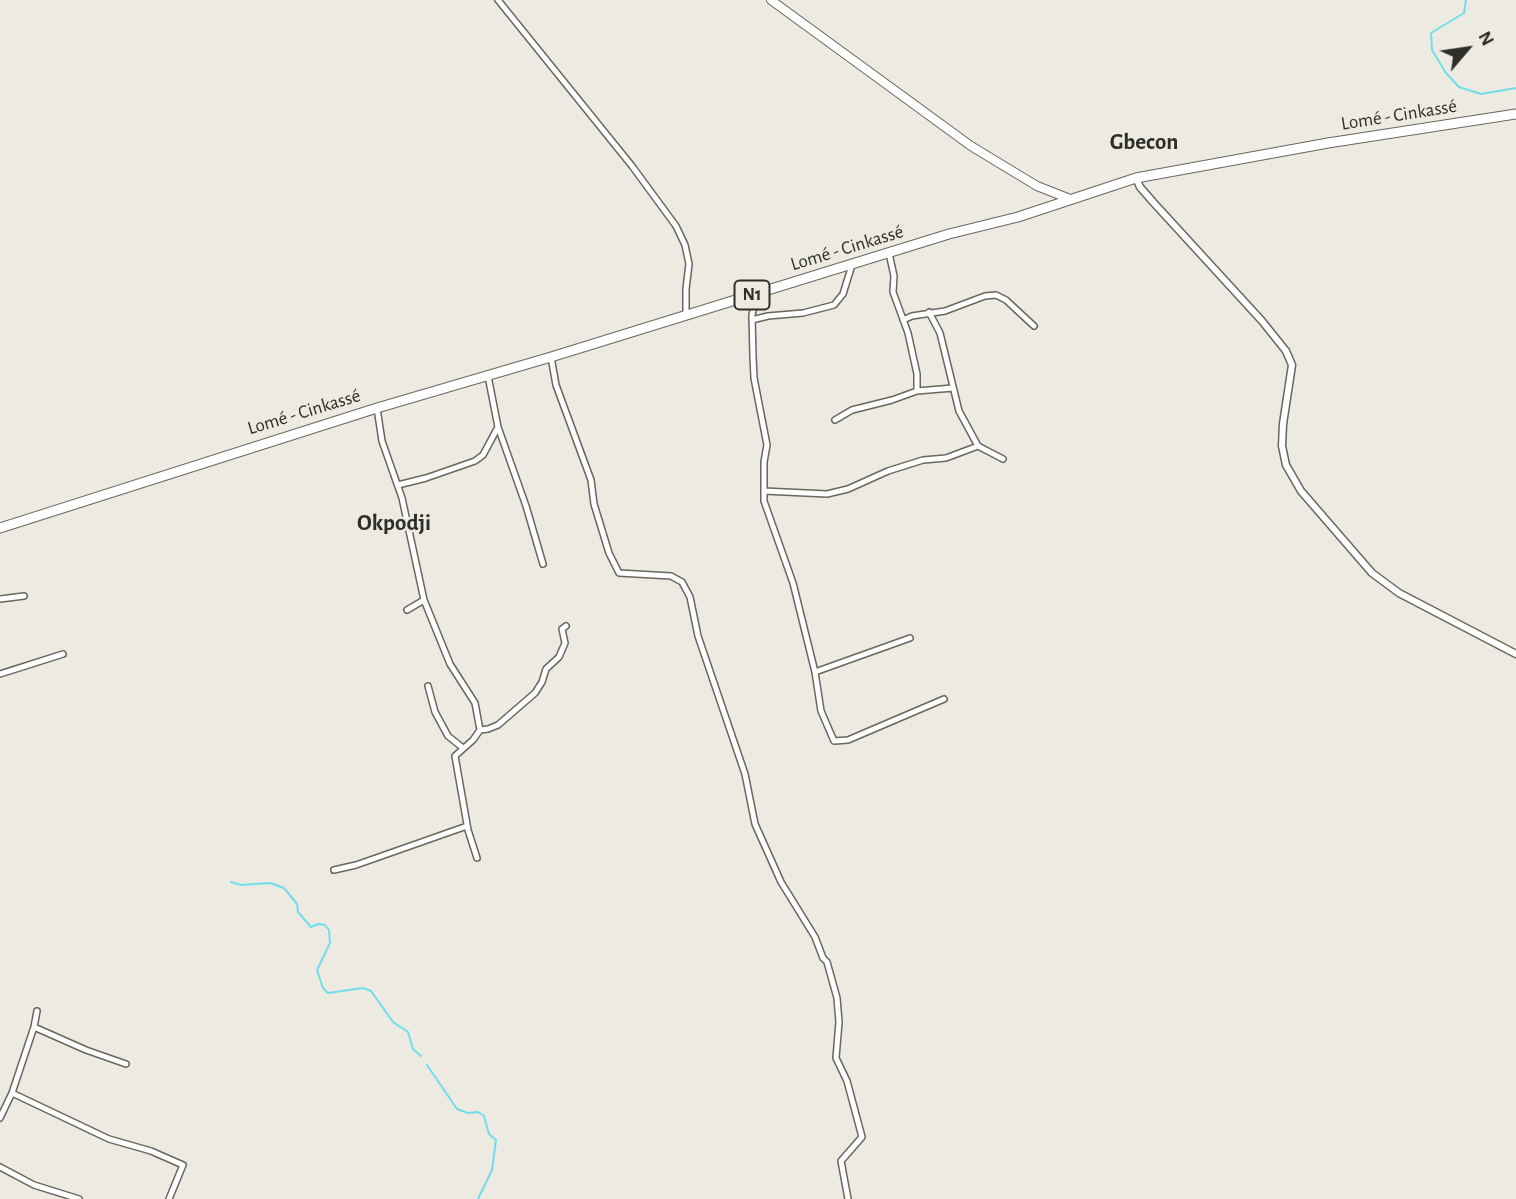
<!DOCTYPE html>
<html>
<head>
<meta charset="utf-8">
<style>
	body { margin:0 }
	#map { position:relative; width:1516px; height:1199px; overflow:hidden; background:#edebe1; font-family:"Alegreya Sans",sans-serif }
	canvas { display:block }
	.north { position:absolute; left:1432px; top:14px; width:70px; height:70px; -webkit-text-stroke:5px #edebe1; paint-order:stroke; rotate:61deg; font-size:19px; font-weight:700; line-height:28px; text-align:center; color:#2d2d29 }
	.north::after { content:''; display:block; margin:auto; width:24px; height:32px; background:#2d2d29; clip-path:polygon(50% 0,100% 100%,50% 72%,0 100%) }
</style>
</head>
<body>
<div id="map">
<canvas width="1516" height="1199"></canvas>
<div class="north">N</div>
</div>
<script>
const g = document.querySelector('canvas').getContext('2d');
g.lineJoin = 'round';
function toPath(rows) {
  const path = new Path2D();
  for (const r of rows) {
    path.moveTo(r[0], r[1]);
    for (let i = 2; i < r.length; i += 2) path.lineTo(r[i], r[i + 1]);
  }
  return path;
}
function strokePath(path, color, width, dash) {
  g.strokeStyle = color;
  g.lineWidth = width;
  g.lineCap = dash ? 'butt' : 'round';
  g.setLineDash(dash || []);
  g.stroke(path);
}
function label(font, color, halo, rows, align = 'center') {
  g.font = font + ' "Alegreya Sans",sans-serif';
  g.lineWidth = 5;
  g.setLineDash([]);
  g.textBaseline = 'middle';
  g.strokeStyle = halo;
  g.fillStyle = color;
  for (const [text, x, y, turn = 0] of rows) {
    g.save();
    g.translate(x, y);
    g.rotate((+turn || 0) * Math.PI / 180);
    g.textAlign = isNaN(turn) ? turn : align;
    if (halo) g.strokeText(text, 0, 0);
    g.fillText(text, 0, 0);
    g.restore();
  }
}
strokePath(toPath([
	[1466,0,1464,13,1431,33,1432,50,1446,73,1459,87,1481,94,1516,88],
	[231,882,241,885,270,883,284,888,297,904,298,912,311,927,318,924,325,925,329,930,330,943,317,970,323,988,328,993,363,988,371,991,393,1022,408,1032,413,1049,421,1056],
	[427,1065,457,1109,468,1113,478,1112,484,1116,489,1134,496,1140,492,1170,478,1199]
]), '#70ddec', 2);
const minor = toPath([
	[498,0,632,166,676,226,685,245,689,264,686,289,686,316],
	[889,253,894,276,893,292,908,333,917,374,917,391],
	[757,294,752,315,753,357,754,378,767,445,764,462,764,501,793,583,815,672,821,711,834,741,848,740,944,699],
	[929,312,940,333,959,411,978,446,1003,459],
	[752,320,768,316,803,313,834,305,843,294,852,265],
	[903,320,912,316,945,311,985,296,996,295,1006,300,1034,326],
	[551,357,556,385,591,480,594,504,609,553,619,573,671,576,682,582,690,597,698,636,745,774,755,824,781,882,815,937,823,958,827,962,837,998,839,1022,836,1058,847,1081,862,1137,841,1161,848,1199],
	[488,376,498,427,526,506,543,564],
	[377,408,382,441,402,498,424,600,450,664,475,703,480,730],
	[835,420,852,410,892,400,917,391,953,388],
	[398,485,426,478,475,461,483,455,498,427],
	[764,491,827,494,848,489,888,471,923,460,946,458,978,446],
	[0,599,24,596],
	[407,610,424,600],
	[815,672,910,638],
	[0,674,63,654],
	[428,686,435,712,448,736,463,748],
	[477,858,468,830,455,756,473,740,480,730,488,729,498,725,535,693,542,682,546,669,559,657,565,643,562,629,566,626],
	[334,870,356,865,467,826],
	[34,1027,86,1050,126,1064],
	[12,1093,109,1139,151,1151,183,1165,169,1199],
	[0,1118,12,1093,34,1027,37,1011],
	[0,1167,34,1185,79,1199]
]);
const tertiary = toPath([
	[1136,178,1140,187,1153,202,1262,321,1286,351,1292,365,1283,424,1282,446,1286,465,1301,491,1372,573,1399,593,1516,654]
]);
const primary = toPath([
	[771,0,971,146,1037,186,1070,199]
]);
const trunk = toPath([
	[0,528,377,408,551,357,949,234,1018,217,1136,178,1328,143,1516,114]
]);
strokePath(minor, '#68665d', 8);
strokePath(tertiary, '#68665d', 9);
strokePath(primary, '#68665d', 10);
strokePath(trunk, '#68665d', 11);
strokePath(minor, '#fff', 5);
strokePath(tertiary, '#fff', 6);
strokePath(primary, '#fff', 8);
strokePath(trunk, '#fff', 9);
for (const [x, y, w] of [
	[752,295,35]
]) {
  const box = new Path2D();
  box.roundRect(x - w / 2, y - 14.5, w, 29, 5);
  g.fillStyle = '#edebe1';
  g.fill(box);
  strokePath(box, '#2d2d29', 2);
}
label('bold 18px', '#2d2d29', null, [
	["N1",752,295]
]);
label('19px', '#2d2d29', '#edebe1', [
	["Lomé - Cinkassé",1399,115,-9],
	["Lomé - Cinkassé",847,248,-17],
	["Lomé - Cinkassé",304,412,-17]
]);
label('bold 23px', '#2d2d29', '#edebe1', [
	["Gbecon",1144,142],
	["Okpodji",394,523]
]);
</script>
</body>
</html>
